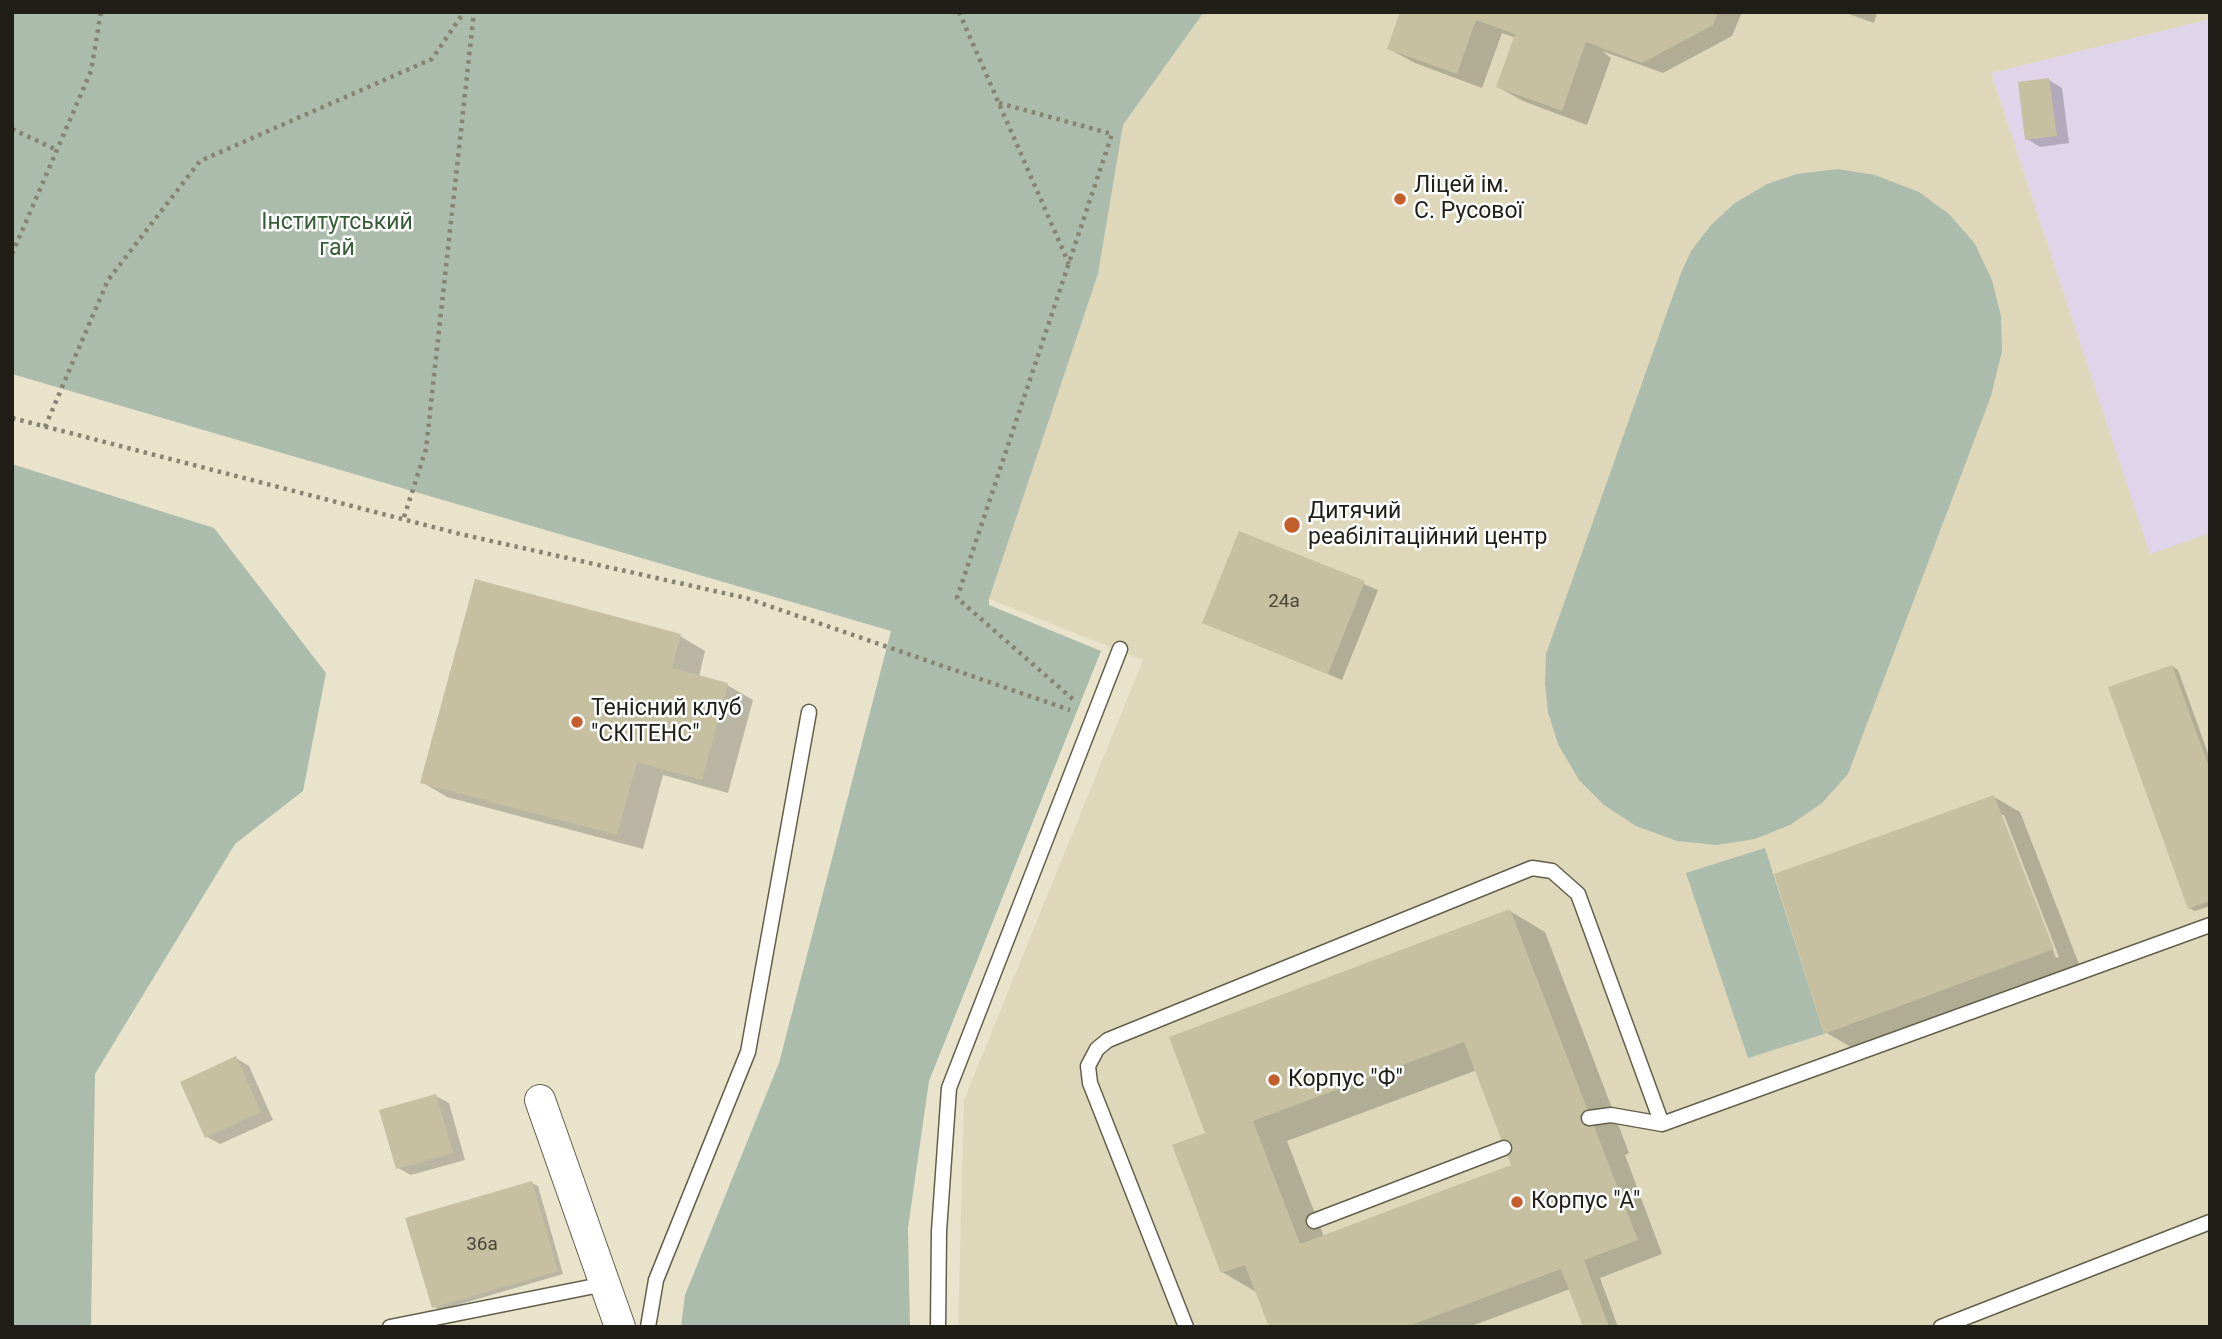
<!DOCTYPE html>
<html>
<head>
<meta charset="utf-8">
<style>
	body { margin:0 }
	#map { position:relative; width:2222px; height:1339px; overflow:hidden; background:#e9e3cc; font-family:Roboto,sans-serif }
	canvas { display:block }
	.frame { position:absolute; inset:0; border:14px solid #201e16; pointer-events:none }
</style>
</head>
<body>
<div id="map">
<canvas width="2222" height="1339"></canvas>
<div class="frame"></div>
</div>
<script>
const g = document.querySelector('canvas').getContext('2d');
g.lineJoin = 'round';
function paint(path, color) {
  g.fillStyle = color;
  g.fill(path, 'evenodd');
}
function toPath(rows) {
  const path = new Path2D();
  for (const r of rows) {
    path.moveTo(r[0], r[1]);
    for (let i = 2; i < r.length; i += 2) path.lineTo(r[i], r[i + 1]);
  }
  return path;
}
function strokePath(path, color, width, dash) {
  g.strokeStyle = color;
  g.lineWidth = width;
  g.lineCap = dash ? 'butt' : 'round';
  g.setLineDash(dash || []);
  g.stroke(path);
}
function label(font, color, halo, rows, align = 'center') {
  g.font = font + ' Roboto,sans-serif';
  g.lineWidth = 5;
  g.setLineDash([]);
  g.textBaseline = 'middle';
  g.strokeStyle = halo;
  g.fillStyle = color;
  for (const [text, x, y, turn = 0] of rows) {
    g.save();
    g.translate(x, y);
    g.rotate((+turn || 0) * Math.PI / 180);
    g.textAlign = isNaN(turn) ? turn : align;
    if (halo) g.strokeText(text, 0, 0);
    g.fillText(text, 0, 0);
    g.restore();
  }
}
paint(toPath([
	[2210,19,2210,533,2150,555,1991,73]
]), '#dfd4e9');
paint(toPath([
	[1204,12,2210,12,2210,19,1991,73,2150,554,2210,533,2210,1327,958,1327,964,1100,1143,660,989,599,1098,274,1123,125]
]), '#ded7ba');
paint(toPath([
	[12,12,1204,12,1123,125,1098,274,989,599,989,605,1101,651,929,1081,908,1228,910,1327,681,1327,685,1295,779,1063,891,631,12,374],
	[1837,169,1875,175,1919,192,1949,214,1975,244,1992,280,2001,316,2002,351,1991,396,1848,774,1822,803,1790,825,1755,839,1717,845,1677,841,1636,826,1604,805,1579,780,1558,744,1548,712,1545,684,1546,654,1681,273,1691,251,1711,225,1735,203,1767,184,1797,174],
	[12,464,214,528,326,673,303,791,235,844,95,1074,91,1327,12,1327],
	[1765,848,1824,1034,1748,1058,1686,873]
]), '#acbcac');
paint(toPath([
	[1402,12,1742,12,1732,36,1663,73,1602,51,1611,58,1587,125,1523,101,1498,87,1516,38,1502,33,1482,88,1415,63,1389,49],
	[1843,12,1877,12,1874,23],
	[2049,80,2062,88,2069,143,2040,147,2027,139],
	[1240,533,1378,590,1342,680,1204,623],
	[680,636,705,651,699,677,727,685,753,700,728,793,663,775,643,849,447,797,422,782],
	[2172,666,2178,670,2210,759,2210,906,2195,911,2189,908],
	[1994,797,2020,812,2079,964,1851,1047,1825,1032],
	[2000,815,2004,815,2059,957,2056,958],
	[1510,911,1545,932,1629,1153,1625,1155,1662,1254,1600,1278,1618,1327,1585,1327,1570,1289,1469,1327,1270,1327,1258,1293,1222,1272,1207,1134],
	[1477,1070,1513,1166,1324,1237,1287,1141],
	[236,1058,249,1066,273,1120,220,1144,207,1137],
	[436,1096,449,1103,465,1160,411,1175,398,1168],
	[532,1183,538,1186,563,1274,440,1310,434,1307]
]), '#0003');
paint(toPath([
	[1400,12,1718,12,1713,25,1642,63,1586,42,1562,111,1496,87,1515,34,1476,20,1457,74,1387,49],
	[2049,78,2057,136,2025,140,2018,82],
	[1239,531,1365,581,1328,674,1202,623],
	[475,579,681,634,672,668,728,683,702,780,637,762,617,835,420,783],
	[2172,665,2210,770,2210,901,2188,909,2108,687],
	[1994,795,2054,949,1824,1034,1774,874],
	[1510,909,1638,1240,1584,1260,1609,1327,1583,1327,1561,1269,1406,1327,1269,1327,1245,1265,1221,1273,1172,1145,1205,1133,1169,1037],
	[1464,1042,1511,1165,1300,1244,1253,1121],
	[236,1056,261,1112,205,1138,180,1082],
	[436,1094,453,1153,396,1169,379,1110],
	[532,1181,558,1271,432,1308,405,1218]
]), '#c6bfa0');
const service = toPath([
	[1589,1118,1611,1115,1662,1124,2210,925],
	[1314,1221,1504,1148],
	[390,1327,605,1284],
	[648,1327,656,1280,748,1052,809,712],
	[938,1327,939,1231,949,1088,1120,649],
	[1186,1327,1090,1083,1088,1066,1097,1049,1108,1040,1532,868,1552,871,1578,894,1662,1124],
	[1941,1327,2210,1222]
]);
const minor = toPath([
	[540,1100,620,1327]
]);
strokePath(service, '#645f4b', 17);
strokePath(minor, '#645f4b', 32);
strokePath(toPath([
	[959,12,1069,264],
	[999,103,1112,134,957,598,1075,701],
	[12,129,57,150],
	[12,254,91,71,101,12],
	[12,418,460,534,746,598,1070,710],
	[45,427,108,280,200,161,432,59,464,12],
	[404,517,426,449,474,12]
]), '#878373', 4.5, [3.5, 5]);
strokePath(service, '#fff', 14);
strokePath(minor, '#fff', 30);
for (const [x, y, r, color] of [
	[1400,199,7,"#c45f2d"],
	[1292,525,9,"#c45f2d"],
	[577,722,7,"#c45f2d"],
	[1274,1080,7,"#c45f2d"],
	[1517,1202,7,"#c45f2d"]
]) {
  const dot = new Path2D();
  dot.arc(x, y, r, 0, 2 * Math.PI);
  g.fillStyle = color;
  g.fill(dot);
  strokePath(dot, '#fff', 2.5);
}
label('19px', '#4a4638', null, [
	["24а",1284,602],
	["36а",482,1245]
]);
label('23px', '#201e16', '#fff', [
	["Ліцей ім.",1414,186],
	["С. Русової",1414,212],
	["Дитячий",1308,512],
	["реабілітаційний центр",1308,538],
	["Тенісний клуб",591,709],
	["\"СКІТЕНС\"",591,735],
	["Корпус \"Ф\"",1288,1080],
	["Корпус \"А\"",1531,1202]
], 'left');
label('23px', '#365c38', '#fff', [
	["Інститутський",337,223],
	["гай",337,249]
]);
</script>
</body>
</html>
